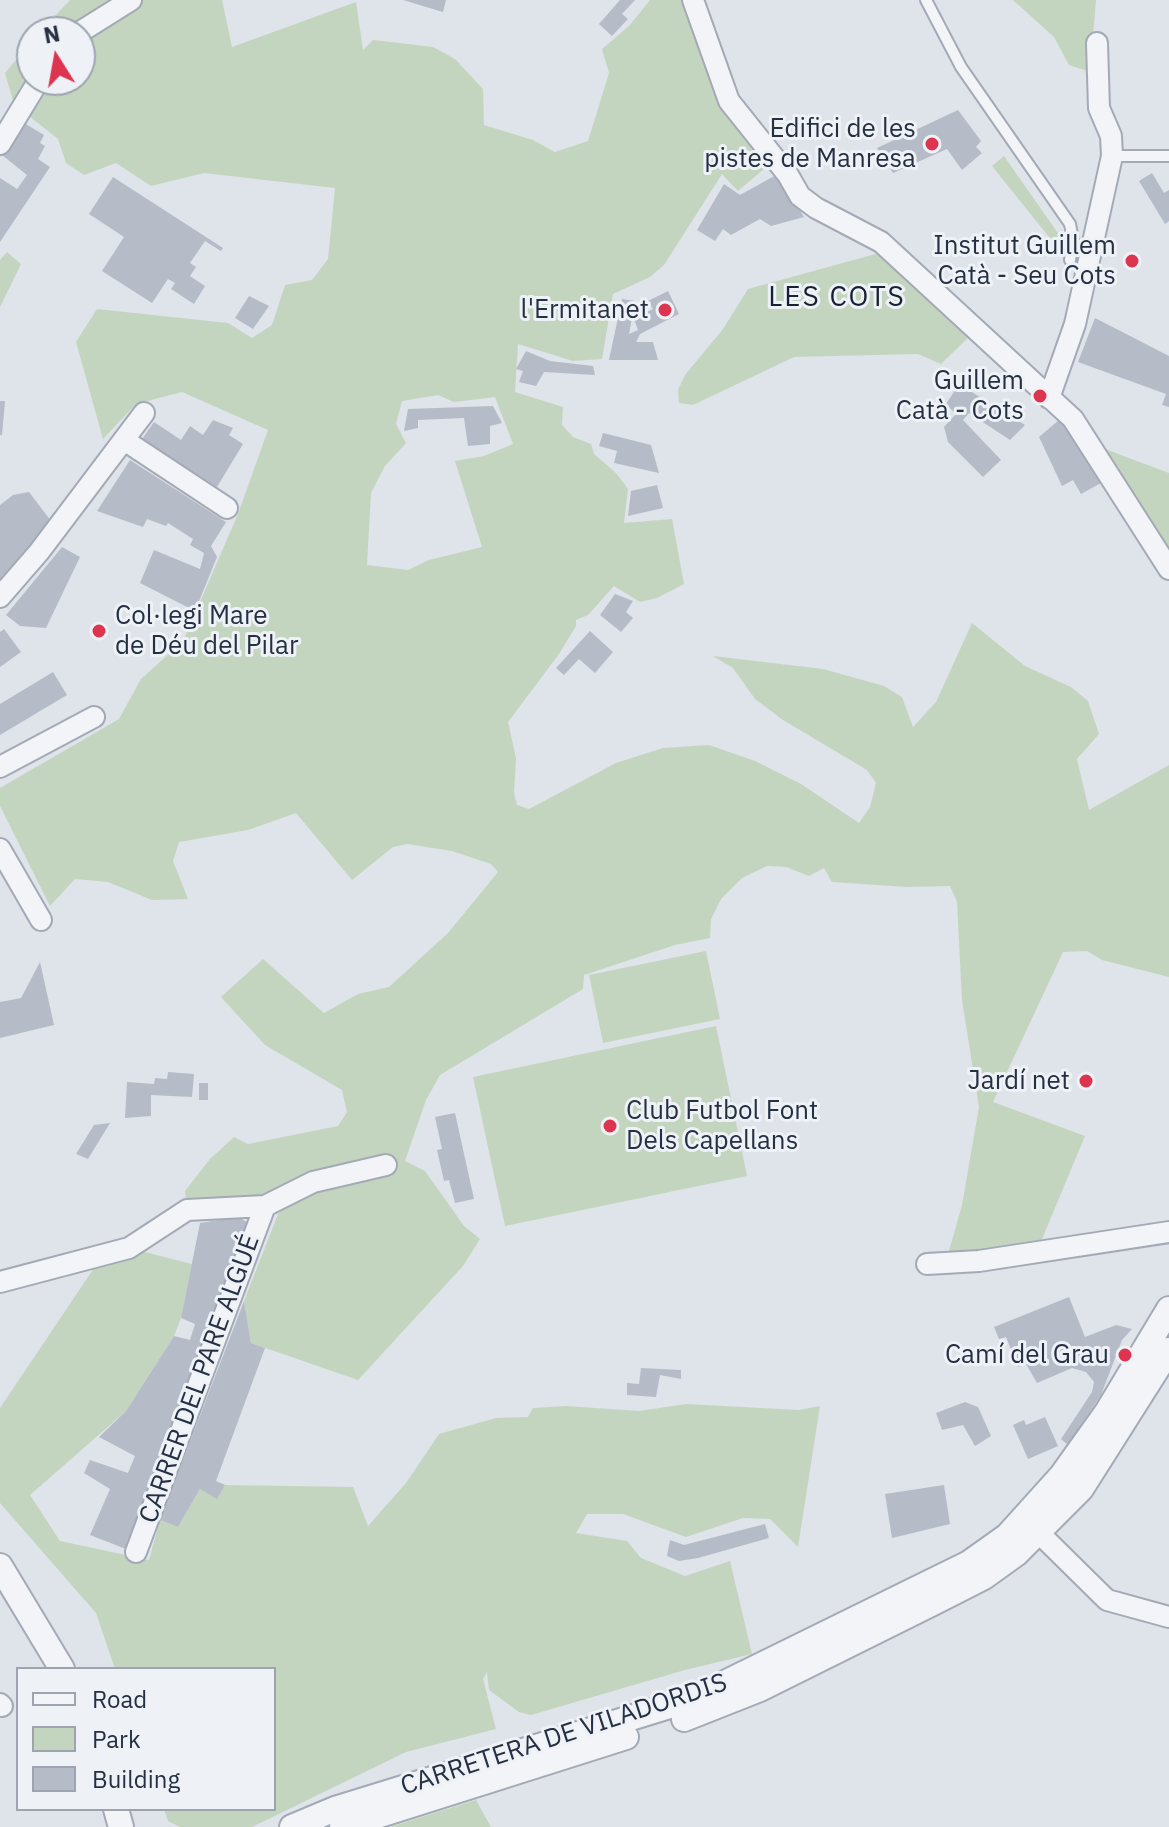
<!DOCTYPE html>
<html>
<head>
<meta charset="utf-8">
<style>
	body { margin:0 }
	#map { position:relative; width:1169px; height:1827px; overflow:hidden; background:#dfe3ea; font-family:"IBM Plex Sans",sans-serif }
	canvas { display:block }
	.legend { position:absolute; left:16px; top:1667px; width:260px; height:144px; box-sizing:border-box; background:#eef2f7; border:2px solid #9ea4af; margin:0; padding:10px 14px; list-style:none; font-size:24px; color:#263043 }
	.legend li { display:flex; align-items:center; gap:16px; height:40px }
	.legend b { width:40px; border:2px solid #9ea4af }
	.north { position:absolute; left:16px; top:16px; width:80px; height:80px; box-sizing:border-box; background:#eef2f7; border:2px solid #9ea4af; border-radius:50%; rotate:349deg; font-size:22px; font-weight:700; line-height:32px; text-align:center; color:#263043 }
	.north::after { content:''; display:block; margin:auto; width:28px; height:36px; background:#dd354f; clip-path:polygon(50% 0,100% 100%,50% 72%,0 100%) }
</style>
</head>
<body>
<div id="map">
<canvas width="1169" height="1827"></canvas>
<ul class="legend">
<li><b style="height:10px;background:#f2f4f8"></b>Road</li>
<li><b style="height:22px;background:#c4d5bf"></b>Park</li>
<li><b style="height:22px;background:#b5bcc8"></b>Building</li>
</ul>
<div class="north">N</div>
</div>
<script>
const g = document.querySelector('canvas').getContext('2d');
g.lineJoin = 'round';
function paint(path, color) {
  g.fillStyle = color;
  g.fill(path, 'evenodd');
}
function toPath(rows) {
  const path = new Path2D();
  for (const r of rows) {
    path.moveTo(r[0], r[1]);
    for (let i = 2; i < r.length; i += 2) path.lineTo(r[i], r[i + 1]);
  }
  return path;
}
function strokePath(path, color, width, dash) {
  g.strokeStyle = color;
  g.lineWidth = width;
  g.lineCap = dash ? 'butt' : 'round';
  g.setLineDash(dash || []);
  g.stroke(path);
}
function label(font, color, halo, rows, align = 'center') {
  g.font = font + ' "IBM Plex Sans",sans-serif';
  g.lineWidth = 6;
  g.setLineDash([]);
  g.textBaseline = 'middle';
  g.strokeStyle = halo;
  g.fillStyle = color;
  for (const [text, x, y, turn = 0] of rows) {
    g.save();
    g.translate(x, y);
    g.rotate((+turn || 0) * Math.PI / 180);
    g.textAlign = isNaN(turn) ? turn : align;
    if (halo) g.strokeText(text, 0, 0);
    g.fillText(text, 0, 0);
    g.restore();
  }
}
paint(toPath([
	[70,0,222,0,232,47,356,2,363,50,373,40,433,47,455,59,483,89,484,125,533,140,555,152,588,141,609,73,602,49,629,26,650,0,686,0,770,164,738,191,722,174,664,265,650,277,613,294,602,359,573,361,518,344,515,392,563,407,562,425,573,437,591,444,594,454,616,473,628,489,624,523,672,519,684,584,657,598,640,602,614,586,588,615,576,620,576,626,559,654,508,722,516,758,514,793,517,805,529,809,616,763,663,748,709,745,755,761,801,784,859,823,870,807,876,783,867,770,783,720,755,699,733,668,713,656,823,669,884,686,902,697,913,727,936,702,972,623,1025,666,1071,687,1088,701,1099,734,1077,759,1089,810,1169,765,1169,977,1102,960,1087,951,1063,952,993,1102,1085,1136,1037,1251,945,1265,962,1205,979,1107,962,1000,957,902,950,886,907,887,832,882,824,868,809,876,786,867,767,866,742,878,721,899,711,919,710,938,675,945,584,975,583,989,440,1075,426,1100,405,1161,425,1171,464,1226,480,1239,463,1266,358,1380,251,1343,244,1301,278,1214,310,1185,265,1206,187,1210,185,1191,210,1159,234,1137,248,1144,338,1126,347,1112,342,1090,265,1045,221,997,263,959,324,1013,358,994,389,987,448,933,498,872,491,864,452,851,407,844,393,847,352,880,296,813,248,830,179,842,173,861,188,899,152,900,108,882,75,879,50,906,0,806,0,788,119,719,141,679,183,641,238,514,268,430,182,392,136,404,103,439,76,342,97,309,228,323,252,338,272,325,285,285,312,280,328,259,335,188,204,173,151,186,116,163,84,175,66,163,58,139,14,104,5,73,32,41,32,80,80,80,80,32,40,32],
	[438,395,454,402,495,397,513,444,484,456,455,461,482,547,429,560,408,570,367,565,371,493,385,466,406,443,396,424,402,401],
	[1013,0,1096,0,1090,72,1069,65,1054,37],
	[1004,156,1062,239,1057,247,992,166],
	[890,250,978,328,941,364,918,354,794,357,693,405,679,403,678,390,685,375,723,329,748,289],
	[7,252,21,264,0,307,0,260],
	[1089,443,1169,473,1169,569],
	[706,951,720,1019,603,1043,589,975],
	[716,1026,747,1176,505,1226,473,1077],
	[129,1248,192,1264,181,1318,174,1336,126,1411,30,1495,60,1541,149,1560,160,1520,178,1527,200,1489,217,1498,225,1485,353,1487,368,1526,406,1483,439,1434,496,1418,528,1417,533,1408,566,1406,639,1411,686,1404,799,1410,820,1406,798,1547,770,1519,743,1518,686,1537,623,1514,587,1514,576,1533,627,1541,641,1558,685,1576,730,1561,752,1654,685,1670,531,1715,519,1712,489,1690,487,1672,483,1679,496,1729,406,1752,252,1827,180,1827,168,1821,164,1809,274,1809,274,1669,115,1669,96,1613,0,1503,0,1408,102,1256],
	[476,1800,491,1827,390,1827]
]), '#c4d5bf');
paint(toPath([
	[403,0,446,0,443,12],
	[620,0,635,0,622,14,628,19,612,36,599,24],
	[958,110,981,141,976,147,982,153,962,170,947,149,893,173,877,148],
	[24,123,44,135,40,143,45,146,38,159,50,167,0,242,0,178,17,189,27,175,2,155],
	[1152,173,1164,193,1169,190,1169,221,1165,224,1139,181],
	[778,174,804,217,771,226,760,219,731,235,723,229,715,241,697,230,724,184,740,195],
	[113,177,223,248,221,251,205,241,190,263,196,267,190,276,205,286,194,304,171,289,175,283,168,279,152,303,102,271,124,237,89,214],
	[668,291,679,314,640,334,636,342,653,342,658,360,609,360,622,299,635,301,629,334,638,330,634,319,653,309,648,301],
	[249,296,269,306,253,329,235,318],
	[1095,318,1169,356,1169,407,1162,405,1166,394,1078,362],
	[526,351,550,361,593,366,595,375,544,372,536,386,519,382,523,371,516,369],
	[959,384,1025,425,1010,440,969,413,963,420,1001,460,983,477,948,442,944,427,956,414,946,404],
	[0,401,5,401,2,435,0,435],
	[493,406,502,423,490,426,490,444,468,446,464,418,418,420,418,428,404,431,408,409],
	[213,420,233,428,229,435,243,444,217,487,142,439,154,422,181,440,190,426,203,435],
	[1059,420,1075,430,1101,483,1081,494,1073,480,1062,486,1039,437],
	[603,433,651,445,659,473,614,463,617,451,599,446],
	[130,460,226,522,211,546,217,557,195,611,140,583,154,550,200,569,204,553,190,545,193,539,168,523,166,526,147,519,143,527,97,511],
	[657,485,663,508,628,516,631,491],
	[29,492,51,521,0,583,0,505,13,495],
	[62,547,80,557,46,628,20,626,6,615],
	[615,594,633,601,626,612,633,618,621,632,600,615],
	[4,629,21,652,0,667,0,632],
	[590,631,613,652,595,673,579,659,564,675,556,668],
	[53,672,67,695,0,735,0,704],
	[40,962,54,1025,0,1038,0,1002,21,998],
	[168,1072,194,1074,192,1097,151,1095,151,1116,125,1118,127,1082,154,1084,155,1078,167,1079],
	[199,1083,208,1083,208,1100,199,1100],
	[455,1113,474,1199,455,1203,449,1180,444,1181,437,1150,442,1149,435,1117],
	[110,1123,88,1159,76,1154,94,1125],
	[238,1217,252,1225,131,1551,90,1535,110,1489,84,1473,90,1460,128,1473,135,1456,99,1437,126,1411,174,1336,190,1340,195,1324,181,1318,200,1223],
	[1069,1297,1085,1337,1116,1325,1132,1329,1122,1340,1101,1395,1068,1445,1061,1439,1092,1392,1094,1382,1086,1372,1072,1368,1037,1383,1026,1364,1018,1367,1006,1337,999,1339,994,1327],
	[244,1301,251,1343,265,1348,216,1481,225,1485,217,1499,200,1489,178,1527,160,1520],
	[641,1368,681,1370,681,1379,660,1375,656,1397,627,1395,627,1383,639,1384],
	[965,1402,978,1407,991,1436,975,1446,963,1425,942,1430,936,1413],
	[1045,1417,1058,1446,1028,1459,1013,1425,1024,1420,1026,1425],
	[944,1485,950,1524,892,1538,885,1494],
	[765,1524,769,1538,698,1558,679,1561,667,1556,670,1540,684,1545]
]), '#b5bcc8');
const service = toPath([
	[926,0,961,67,1070,224,1073,240,1070,260],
	[1112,156,1169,156]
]);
const minor = toPath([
	[693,0,729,101,788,175,800,196,816,208,881,242,1073,419,1169,569],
	[80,32,131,0],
	[0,144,39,80],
	[1049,398,1075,324,1112,156,1111,136,1099,108,1097,43],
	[124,440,227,508],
	[0,597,39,552,144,413],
	[0,767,94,717],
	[0,849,41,920],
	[927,1264,979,1261,1169,1232],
	[0,1282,129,1248,187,1210,265,1206,313,1182,386,1165],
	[1040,1534,1107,1600,1169,1617],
	[136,1552,265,1206],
	[0,1704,2,1706]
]);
const tertiary = toPath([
	[0,1566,62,1669],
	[684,1719,760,1689,935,1602,984,1577,1016,1554,1081,1489,1169,1350],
	[116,1809,121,1827],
	[292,1827,335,1809,692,1699,969,1563,1007,1536,1062,1475,1107,1412,1169,1309],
	[342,1827,626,1737]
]);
strokePath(service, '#a4aab5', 14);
strokePath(minor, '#a4aab5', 24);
strokePath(tertiary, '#a4aab5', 28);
strokePath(service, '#f2f4f8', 10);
strokePath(minor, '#f2f4f8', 20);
strokePath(tertiary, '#f2f4f8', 24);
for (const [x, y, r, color] of [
	[932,144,8,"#dd354f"],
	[1132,261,8,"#dd354f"],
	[665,310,8,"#dd354f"],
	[1040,396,8,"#dd354f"],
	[99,631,8,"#dd354f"],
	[1086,1081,8,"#dd354f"],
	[610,1126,8,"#dd354f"],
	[1125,1355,8,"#dd354f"]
]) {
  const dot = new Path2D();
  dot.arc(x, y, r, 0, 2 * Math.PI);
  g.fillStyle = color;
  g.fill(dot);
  strokePath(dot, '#eef2f7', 3);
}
label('26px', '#263043', '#eef2f7', [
	["Edifici de les",916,129],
	["pistes de Manresa",916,159],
	["Institut Guillem",1116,246],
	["Catà - Seu Cots",1116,276],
	["l'Ermitanet",649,310],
	["Guillem",1024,381],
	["Catà - Cots",1024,411],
	["Col·legi Mare",115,616,"left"],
	["de Déu del Pilar",115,646,"left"],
	["Jardí net",1070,1081],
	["Club Futbol Font",626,1111,"left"],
	["Dels Capellans",626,1141,"left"],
	["Camí del Grau",1109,1355]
], 'right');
label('26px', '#263043', '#eef2f7', [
	["CARRER DEL PARE ALGUÉ",200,1379,-70],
	["CARRETERA DE VILADORDIS",564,1735,-18]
]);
g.letterSpacing = '2px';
label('28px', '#182133', '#eef2f7', [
	["LES COTS",837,298]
]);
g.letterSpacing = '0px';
</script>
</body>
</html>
